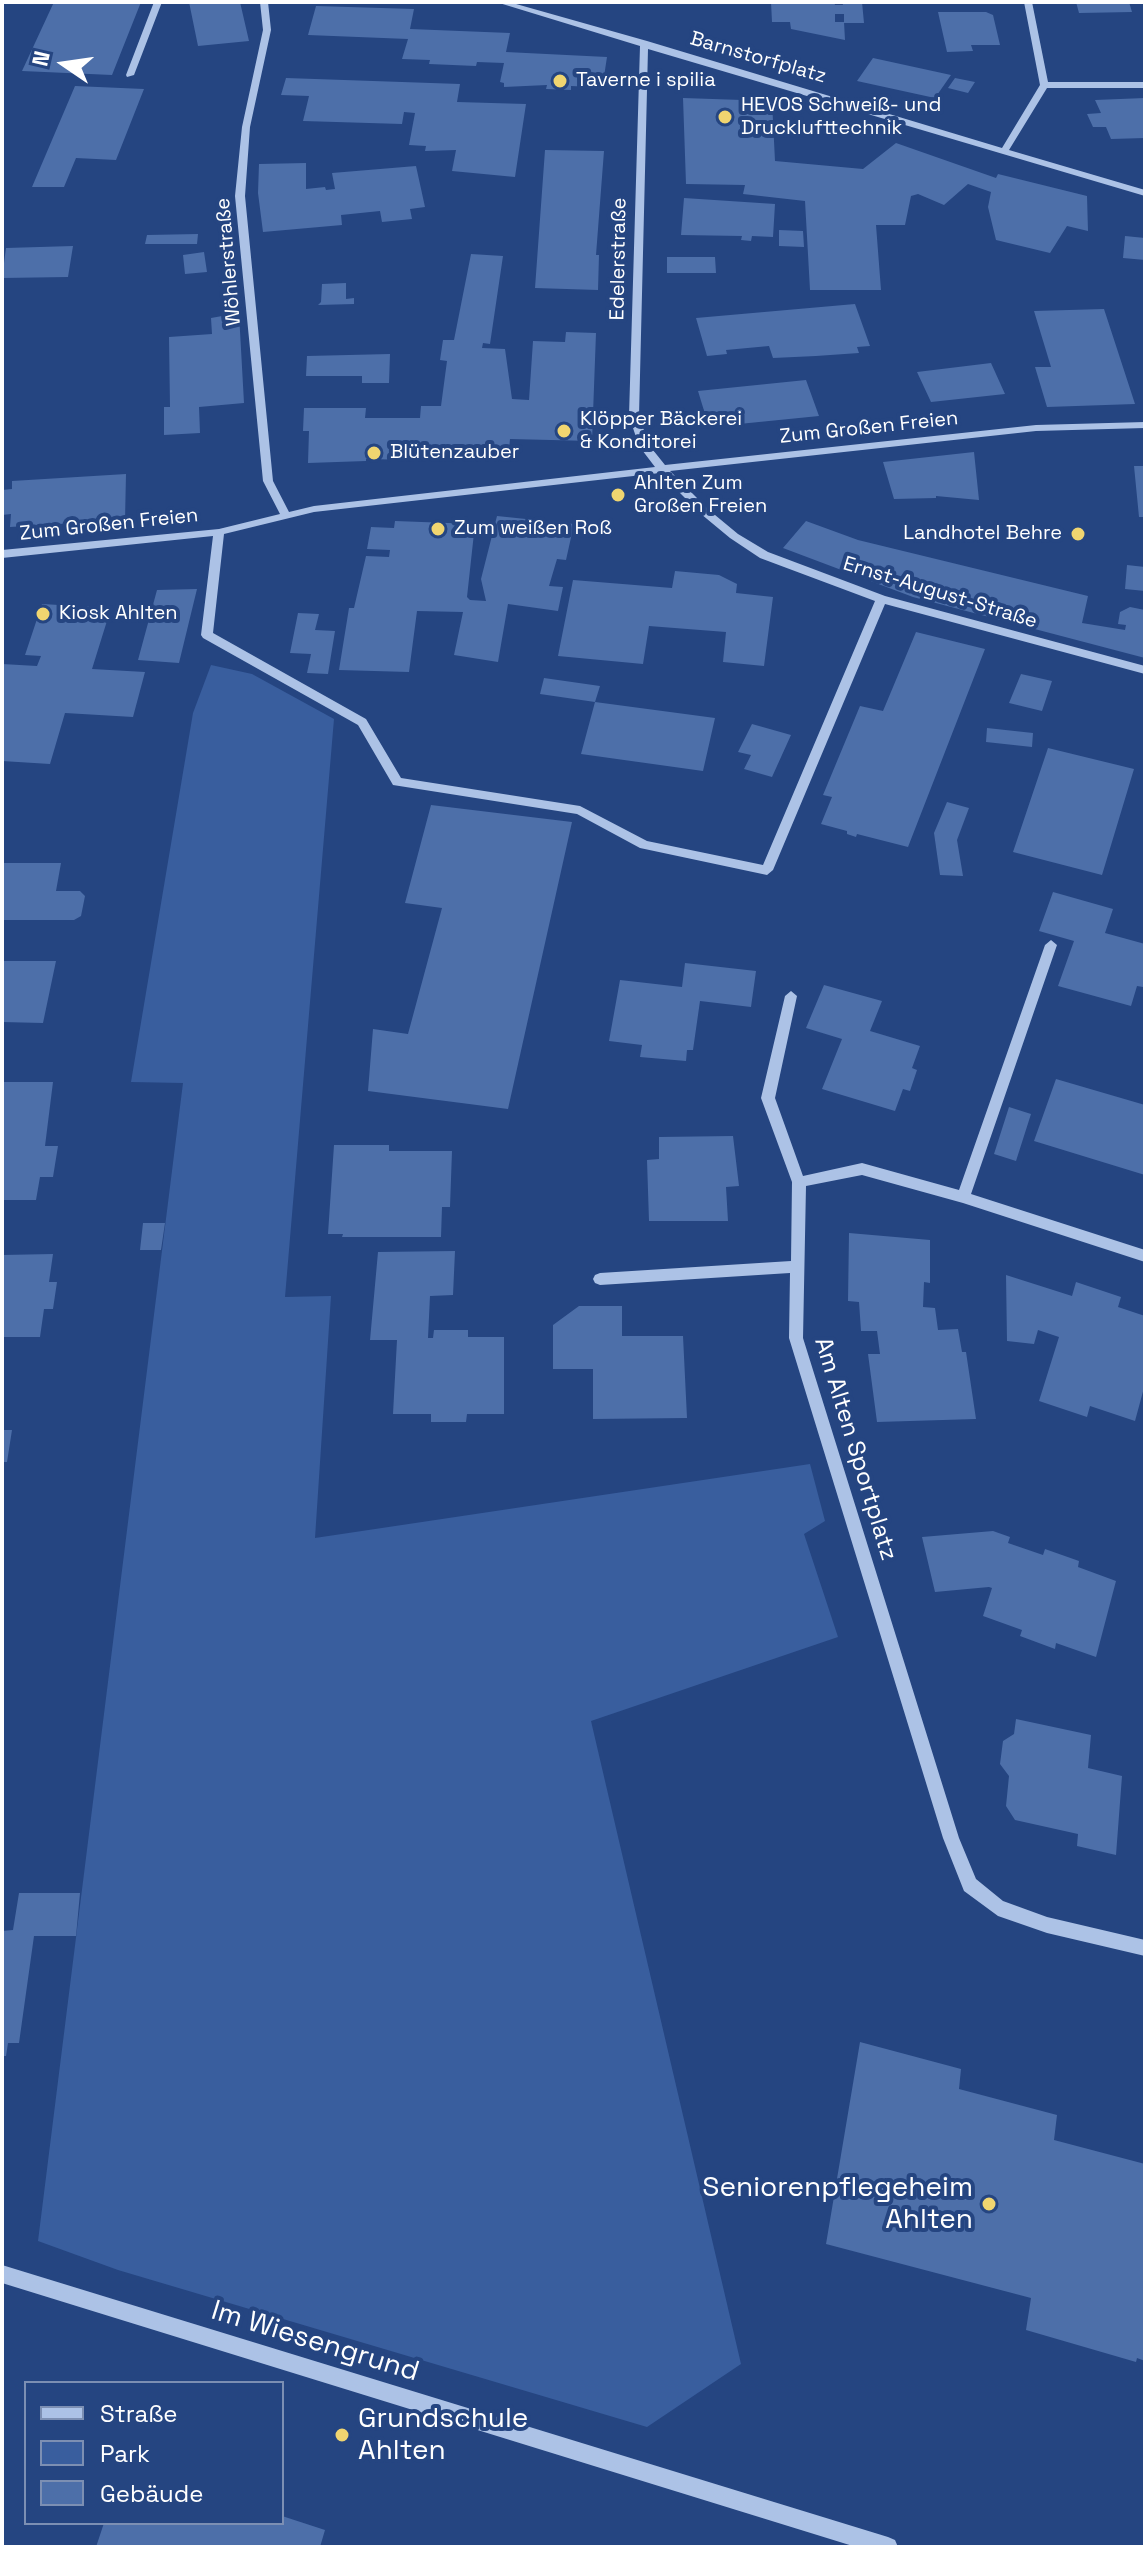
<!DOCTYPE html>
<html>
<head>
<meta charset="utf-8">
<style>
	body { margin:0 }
	#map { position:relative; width:1147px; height:2549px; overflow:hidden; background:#254581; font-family:"Space Grotesk",sans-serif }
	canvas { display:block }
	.frame { position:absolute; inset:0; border:4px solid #fff; pointer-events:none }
	.legend { position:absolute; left:24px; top:2381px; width:260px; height:144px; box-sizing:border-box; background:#254581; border:2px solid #7c8fb3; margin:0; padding:10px 14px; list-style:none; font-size:24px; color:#fff }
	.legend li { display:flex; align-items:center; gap:16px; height:40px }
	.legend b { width:40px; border:2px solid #7c8fb3 }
	.north { position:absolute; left:24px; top:24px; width:80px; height:80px; -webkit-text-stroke:6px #254581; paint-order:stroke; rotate:283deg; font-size:22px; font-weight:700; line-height:32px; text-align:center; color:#fff }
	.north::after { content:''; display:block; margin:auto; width:28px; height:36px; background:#fff; clip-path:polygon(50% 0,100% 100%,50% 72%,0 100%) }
</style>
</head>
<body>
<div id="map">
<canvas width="1147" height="2549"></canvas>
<div class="frame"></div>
<ul class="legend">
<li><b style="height:10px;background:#acc2e6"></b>Straße</li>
<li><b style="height:22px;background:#395e9e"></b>Park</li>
<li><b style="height:22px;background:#4d6fa9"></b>Gebäude</li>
</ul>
<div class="north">N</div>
</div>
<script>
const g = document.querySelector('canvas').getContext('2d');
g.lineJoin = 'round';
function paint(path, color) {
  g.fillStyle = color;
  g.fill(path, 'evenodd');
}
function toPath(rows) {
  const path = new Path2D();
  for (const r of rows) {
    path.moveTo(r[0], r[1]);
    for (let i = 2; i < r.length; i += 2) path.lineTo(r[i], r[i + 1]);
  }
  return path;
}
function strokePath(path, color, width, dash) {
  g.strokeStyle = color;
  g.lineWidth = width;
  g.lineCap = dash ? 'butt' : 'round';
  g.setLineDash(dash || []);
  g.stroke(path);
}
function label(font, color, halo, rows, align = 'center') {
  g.font = font + ' "Space Grotesk",sans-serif';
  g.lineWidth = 8;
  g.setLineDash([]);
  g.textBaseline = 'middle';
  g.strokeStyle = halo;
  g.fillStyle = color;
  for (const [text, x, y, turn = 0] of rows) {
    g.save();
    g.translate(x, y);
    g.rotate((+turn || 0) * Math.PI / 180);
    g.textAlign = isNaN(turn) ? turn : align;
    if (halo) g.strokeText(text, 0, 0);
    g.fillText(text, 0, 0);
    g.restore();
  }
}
paint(toPath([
	[211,665,252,674,334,719,285,1297,331,1296,315,1538,810,1464,825,1521,804,1534,838,1637,591,1721,741,2364,647,2427,118,2270,38,2241,183,1083,131,1082,193,713]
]), '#395e9e');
paint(toPath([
	[54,2,141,2,112,75,22,71],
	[189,2,240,2,249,41,198,46],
	[771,2,834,2,835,5,843,5,842,2,862,2,864,23,844,23,844,14,835,14,835,22,844,22,845,40,791,29,790,22,772,22],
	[1076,2,1129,2,1132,12,1079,13],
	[316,6,414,9,410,29,510,33,506,52,607,57,603,83,594,87,571,86,571,90,546,89,547,85,504,87,504,83,500,82,504,63,477,62,476,66,429,64,430,60,402,59,408,39,308,35],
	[938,12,986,12,993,15,1000,45,971,45,973,51,947,52],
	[873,58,951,75,935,98,857,81],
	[286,78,460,84,457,102,526,104,515,177,452,171,456,150,425,151,426,146,409,145,415,113,404,112,402,124,303,121,309,96,281,95],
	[955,78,975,82,968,93,948,88],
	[75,86,144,89,116,160,76,158,64,187,32,187],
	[683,98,772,101,775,161,863,169,896,143,996,178,998,174,1087,196,1088,231,1067,226,1050,253,996,240,988,207,991,192,968,184,944,205,918,194,911,196,905,225,876,225,881,290,810,290,805,201,743,194,745,185,686,184],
	[1145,98,1145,138,1111,139,1106,127,1093,127,1087,114,1101,113,1095,100],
	[545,150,604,151,596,255,599,255,598,290,535,288],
	[306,163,306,189,325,187,326,190,335,189,332,173,416,166,425,207,410,209,412,219,382,222,380,211,341,215,342,225,263,232,258,193,259,164],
	[684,198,775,204,773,237,752,236,751,241,741,240,742,236,681,235],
	[779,230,803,231,804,247,779,246],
	[198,234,197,244,145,244,147,235],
	[1125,236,1145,238,1145,260,1123,258],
	[73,246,68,277,2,278,6,248],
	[204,252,207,272,185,274,183,255],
	[471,254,503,256,490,344,483,343,482,348,505,349,512,399,529,400,533,341,565,342,566,332,596,333,592,441,510,439,509,450,417,448,415,460,366,459,366,461,308,463,309,431,303,431,304,408,366,408,365,418,420,418,421,406,441,406,447,361,440,360,443,340,454,340],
	[667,257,715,257,716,273,667,273],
	[346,283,346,299,354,298,354,304,318,305,321,302,322,284],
	[855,304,870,346,857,347,859,353,816,356,773,358,769,346,726,350,727,354,707,356,696,318],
	[1104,309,1135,404,1047,407,1035,367,1051,367,1034,311],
	[239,313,244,403,199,407,200,433,164,435,164,407,170,407,169,337,212,334,211,318],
	[390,354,389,383,362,383,362,376,306,376,307,356],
	[991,363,1005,394,931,402,917,372],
	[806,380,819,416,709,427,698,391],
	[974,452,979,500,936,496,936,498,894,499,883,462],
	[1134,466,1145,466,1145,517,1139,517],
	[126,474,125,520,10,527,11,514,2,515,2,490,12,489,12,481],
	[497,516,574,524,566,560,557,559,549,586,563,587,558,611,508,604,498,662,454,655,463,612,417,611,409,672,339,670,349,608,354,608,366,556,389,557,390,550,367,549,371,527,394,528,395,521,475,524,467,597,470,600,486,601,481,579],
	[806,521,858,540,1088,596,1082,623,1125,630,1126,625,1118,624,1120,612,1130,607,1145,610,1145,658,913,597,783,548],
	[1127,565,1145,567,1145,591,1125,589],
	[675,571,719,575,737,584,736,593,773,597,764,666,723,662,726,632,649,626,643,664,558,656,573,580,672,588],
	[197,589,179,663,138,660,157,590],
	[42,604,111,608,92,669,145,672,133,717,65,713,50,764,2,761,2,664,37,666,41,656,25,655],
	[298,613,319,614,315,630,335,631,328,674,307,673,311,654,290,653],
	[916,632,985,649,908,847,857,834,856,837,847,834,847,831,821,824,832,797,823,795,860,706,883,711],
	[1021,674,1052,681,1042,711,1009,703],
	[544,678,600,686,595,702,540,694],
	[595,702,715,718,703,771,581,754],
	[752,724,791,735,772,777,744,769,751,755,738,752],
	[987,728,1033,733,1032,747,986,742],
	[1048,748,1134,769,1102,875,1013,852],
	[947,802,969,808,957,840,963,876,940,875,934,833],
	[431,805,572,822,508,1109,368,1091,373,1029,408,1034,442,908,405,903],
	[2,863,61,863,56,891,80,891,85,896,81,916,74,920,2,920],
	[1053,892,1113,909,1105,933,1145,944,1145,981,1143,987,1137,986,1131,1006,1058,986,1074,941,1039,931],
	[2,961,56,961,43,1023,2,1022],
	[685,963,756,971,751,1007,700,1001,693,1050,687,1050,686,1061,640,1057,642,1045,609,1041,620,980,682,987],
	[824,985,882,1001,870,1031,920,1046,912,1068,917,1070,910,1091,903,1089,895,1111,822,1089,842,1039,806,1028],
	[1056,1079,1145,1105,1145,1175,1034,1141],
	[2,1082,53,1082,45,1146,58,1146,53,1177,40,1177,36,1200,2,1200],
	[1009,1107,1031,1114,1016,1161,994,1154],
	[733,1136,739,1186,726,1187,728,1221,649,1221,647,1160,659,1159,659,1137],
	[334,1145,389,1145,389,1151,452,1151,450,1207,442,1207,441,1237,342,1237,343,1234,328,1234],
	[143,1223,165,1223,161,1250,140,1250],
	[849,1233,930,1240,930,1283,924,1282,923,1307,935,1308,938,1330,958,1329,962,1352,966,1352,976,1419,877,1422,868,1354,880,1354,877,1331,861,1331,859,1302,848,1301],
	[455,1251,453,1295,430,1296,428,1338,433,1338,434,1330,468,1330,468,1337,504,1337,504,1414,467,1414,466,1422,431,1422,431,1414,393,1414,397,1340,370,1340,378,1252],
	[53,1254,49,1282,57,1282,53,1309,44,1309,40,1337,2,1337,2,1255],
	[1006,1275,1072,1296,1076,1282,1121,1297,1118,1307,1145,1316,1145,1384,1135,1421,1090,1406,1087,1417,1039,1401,1059,1337,1038,1330,1034,1344,1007,1341],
	[579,1306,622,1306,622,1336,683,1336,687,1418,593,1419,593,1369,553,1369,553,1325],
	[2,1430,12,1430,7,1462,2,1462],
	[993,1531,1010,1537,1008,1543,1043,1555,1045,1549,1079,1561,1078,1567,1116,1581,1096,1657,1056,1643,1055,1649,1020,1636,1022,1630,983,1616,992,1588,989,1587,935,1592,922,1537],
	[1016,1719,1091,1735,1088,1768,1122,1776,1116,1855,1077,1846,1078,1834,1015,1820,1006,1806,1009,1776,1000,1764,1003,1741,1014,1734],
	[19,1893,80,1893,76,1936,34,1936,19,2043,8,2043,6,2056,2,2056,2,1931,13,1930],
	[860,2042,961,2069,959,2089,1057,2115,1054,2140,1145,2164,1145,2361,1137,2358,1136,2362,1026,2330,1031,2298,826,2244],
	[282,2516,325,2530,320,2547,96,2547,104,2523,282,2523]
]), '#4d6fa9');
paint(toPath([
	[154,2,162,2,134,75,127,77,126,75,154,2],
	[260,2,268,2,271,30,250,127,245,196,273,481,289,512,314,506,655,467,639,446,629,416,640,46,496,2,509,2,647,41,1002,148,1040,85,1024,2,1032,2,1048,82,1145,82,1145,88,1047,88,1009,150,1145,190,1145,196,648,49,639,416,649,445,665,465,1036,425,1145,422,1145,428,1036,431,670,471,709,510,738,534,768,552,885,596,1145,666,1145,674,885,604,773,870,767,875,640,848,577,814,393,785,358,725,203,638,201,635,213,536,2,558,2,550,219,529,280,514,263,481,235,196,242,127,263,30,260,2],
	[660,473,701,514,730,538,760,558,875,601,763,865,647,841,580,806,401,778,366,719,213,633,224,534,314,512,660,473],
	[1051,940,1057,945,971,1194,1145,1250,1145,1262,963,1203,862,1175,806,1186,803,1338,959,1838,976,1879,1003,1901,1047,1917,1145,1940,1145,1956,1047,1933,998,1916,964,1891,943,1838,789,1338,790,1273,600,1285,595,1283,593,1279,595,1275,600,1273,791,1261,792,1182,761,1098,785,996,791,991,797,996,775,1098,803,1176,862,1163,959,1190,1045,945,1051,940],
	[2,2265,888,2537,895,2540,898,2547,856,2547,2,2283,2,2265]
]), '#acc2e6');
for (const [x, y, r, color] of [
	[560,81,8,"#f0d570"],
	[725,117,8,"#f0d570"],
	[564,431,8,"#f0d570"],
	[374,453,8,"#f0d570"],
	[618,495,8,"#f0d570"],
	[438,529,8,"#f0d570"],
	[1078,534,8,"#f0d570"],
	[43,614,8,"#f0d570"],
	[989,2204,8,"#f0d570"],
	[342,2435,8,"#f0d570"]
]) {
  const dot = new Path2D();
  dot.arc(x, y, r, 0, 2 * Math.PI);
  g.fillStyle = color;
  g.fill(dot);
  strokePath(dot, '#254581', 3);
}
label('20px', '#fff', '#254581', [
	["Barnstorfplatz",758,58,16],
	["Edelerstraße",619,259,-89],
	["Wöhlerstraße",229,262,-95],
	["Zum Großen Freien",869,428,-6],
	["Zum Großen Freien",109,525,-6],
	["Ernst-August-Straße",940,593,17]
]);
label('20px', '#fff', '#254581', [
	["Taverne i spilia",576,81],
	["HEVOS Schweiß- und",741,106],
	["Drucklufttechnik",741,129],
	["Klöpper Bäckerei",580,420],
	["& Konditorei",580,443],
	["Blütenzauber",390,453],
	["Ahlten Zum",634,484],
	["Großen Freien",634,507],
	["Zum weißen Roß",454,529],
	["Landhotel Behre",1062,534,"right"],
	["Kiosk Ahlten",59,614]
], 'left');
label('24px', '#fff', '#254581', [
	["Am Alten Sportplatz",855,1449,73]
]);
label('28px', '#fff', '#254581', [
	["Seniorenpflegeheim",973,2188],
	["Ahlten",973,2220],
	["Grundschule",358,2419,"left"],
	["Ahlten",358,2451,"left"]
], 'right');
label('28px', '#fff', '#254581', [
	["Im Wiesengrund",315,2342,17]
]);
</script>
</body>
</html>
